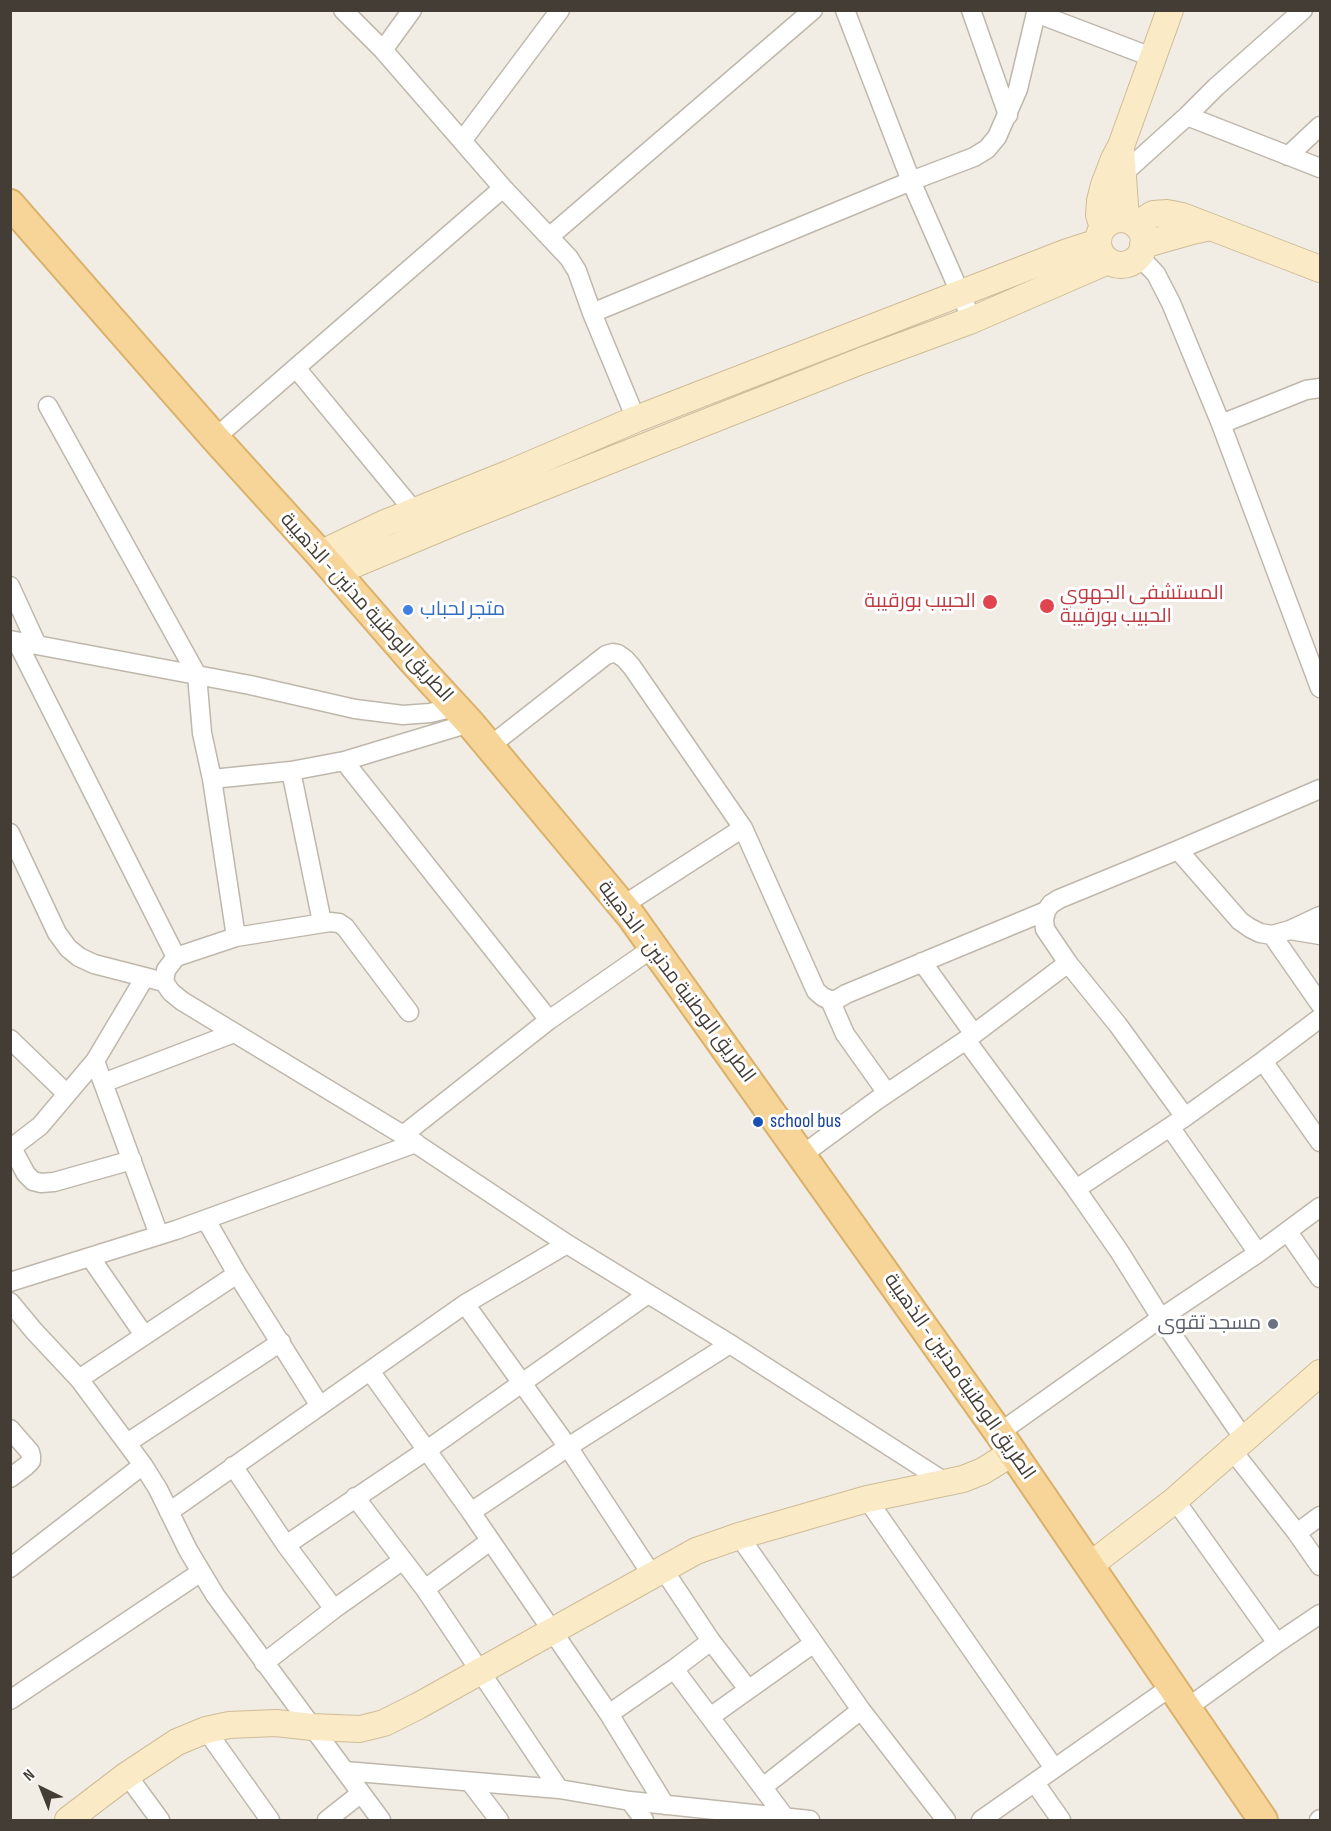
<!DOCTYPE html>
<html>
<head>
<meta charset="utf-8">
<style>
	body { margin:0 }
	#map { position:relative; width:1331px; height:1831px; overflow:hidden; background:#f1ede5; font-family:"Sofia Sans Condensed",sans-serif }
	canvas { display:block }
	.frame { position:absolute; inset:0; border:12px solid #433d35; pointer-events:none }
	.north { position:absolute; left:12px; top:1759px; width:60px; height:60px; -webkit-text-stroke:4px #fff; paint-order:stroke; rotate:317deg; font-size:16px; font-weight:700; line-height:24px; text-align:center; color:#433d35 }
	.north::after { content:''; display:block; margin:auto; width:21px; height:27px; background:#433d35; clip-path:polygon(50% 0,100% 100%,50% 72%,0 100%) }
</style>
</head>
<body>
<div id="map">
<canvas width="1331" height="1831"></canvas>
<div class="frame"></div>
<div class="north">N</div>
</div>
<script>
const g = document.querySelector('canvas').getContext('2d');
g.lineJoin = 'round';
function toPath(rows) {
  const path = new Path2D();
  for (const r of rows) {
    if (r.length === 3) {
      path.moveTo(r[0] + r[2], r[1]);
      path.arc(r[0], r[1], r[2], 0, 2 * Math.PI);
      continue;
    }
    path.moveTo(r[0], r[1]);
    for (let i = 2; i < r.length; i += 2) path.lineTo(r[i], r[i + 1]);
  }
  return path;
}
function strokePath(path, color, width, dash) {
  g.strokeStyle = color;
  g.lineWidth = width;
  g.lineCap = dash ? 'butt' : 'round';
  g.setLineDash(dash || []);
  g.stroke(path);
}
function label(font, color, halo, rows, align = 'center') {
  g.font = font + ' "Sofia Sans Condensed",Cairo,sans-serif';
  g.lineWidth = 6;
  g.setLineDash([]);
  g.textBaseline = 'middle';
  g.strokeStyle = halo;
  g.fillStyle = color;
  for (const [text, x, y, turn = 0] of rows) {
    g.save();
    g.translate(x, y);
    g.rotate((+turn || 0) * Math.PI / 180);
    g.textAlign = isNaN(turn) ? turn : align;
    if (halo) g.strokeText(text, 0, 0);
    g.fillText(text, 0, 0);
    g.restore();
  }
}
const street = toPath([
	[343,10,383,50,503,188,569,258,577,271,592,313,636,419],
	[845,10,911,181,972,320],
	[971,10,1008,115],
	[1037,10,1036,13,1154,58],
	[383,50,412,10],
	[1187,116,1320,168],
	[462,141,560,10],
	[1288,156,1320,126],
	[1124,173,1187,116,1216,87,1303,10],
	[549,237,813,10],
	[1139,256,1156,274,1171,303,1221,424,1320,688],
	[592,313,911,181,974,157,987,149,997,137,1018,89,1036,13],
	[296,368,414,511],
	[48,406,197,675,202,733,212,779,236,937],
	[1221,424,1306,390,1320,388],
	[215,438,503,188],
	[10,586,37,645],
	[10,640,250,685,355,709,403,715,430,713,455,707],
	[17,642,176,957],
	[490,746,606,655,613,653,618,654,625,659,632,667,743,828,816,991,823,997,830,1000,836,1000,846,994,1046,911],
	[344,761,549,1020],
	[291,771,322,922],
	[212,779,291,771,344,761,470,723],
	[10,833,57,933,68,948,79,957,94,964,164,982],
	[1178,850,1320,789],
	[622,906,743,828],
	[1290,930,1320,916],
	[1272,935,1320,1004],
	[922,962,974,1034],
	[830,1000,845,1034,887,1093],
	[409,1012,345,927,339,923,330,922,236,937,176,957,166,970,164,982,171,992,182,1001,403,1135,567,1244,730,1344,945,1482],
	[10,1039,67,1094],
	[966,1040,1068,963],
	[95,1061,159,1235],
	[1263,1061,1320,1018],
	[103,1083,234,1033],
	[1185,1117,1118,1025,1068,963,1045,929,1044,920,1046,911,1051,904,1059,899,1178,850,1240,921,1250,928,1260,933,1272,935,1290,930,1320,935],
	[1170,1127,1258,1253],
	[403,1135,549,1020,654,947],
	[12,1148,26,1174,33,1181,41,1183,54,1182,132,1160],
	[10,1149,40,1126,95,1061,145,977],
	[802,1155,877,1100,966,1040,1076,1189,1119,1251,1161,1318,999,1433],
	[1076,1189,1185,1117,1263,1061,1320,1142],
	[206,1220,237,1274,320,1406],
	[1288,1232,1320,1278],
	[90,1257,144,1335],
	[10,1282,176,1230,416,1143],
	[10,1302,34,1331,79,1379,143,1465,158,1489,188,1550,215,1595,381,1820],
	[465,1304,568,1447,652,1575],
	[370,1371,471,1512,609,1714,665,1805],
	[79,1379,237,1274],
	[10,1429,30,1452,31,1456,31,1461,26,1466,10,1478],
	[1244,1439,1161,1318,1258,1253,1320,1207],
	[127,1443,281,1342],
	[1232,1450,1297,1533,1320,1566],
	[233,1466,286,1545,334,1609],
	[355,1497,425,1589,559,1789],
	[867,1499,1054,1768],
	[1175,1500,1277,1643],
	[169,1512,465,1304,567,1244],
	[471,1512,568,1447,730,1344],
	[1297,1533,1320,1516],
	[739,1536,861,1710,946,1820],
	[286,1545,427,1450,648,1294],
	[10,1568,143,1465],
	[663,1569,711,1641,748,1689],
	[425,1589,490,1541],
	[711,1641,674,1669,787,1820],
	[264,1663,334,1609,403,1560],
	[10,1700,201,1572],
	[1187,1708,1277,1643,1320,1614],
	[609,1714,674,1669],
	[710,1717,814,1643],
	[206,1730,270,1820],
	[345,1771,559,1789,630,1801,810,1820],
	[127,1775,160,1820],
	[470,1782,499,1820],
	[1035,1783,1061,1820],
	[763,1787,861,1710],
	[630,1801,644,1820],
	[327,1820,360,1794],
	[981,1820,1172,1686],
	[1319,1820,1320,1819]
]);
const secondary = toPath([
	[1121,149,1126,219],
	[1121,242,23],
	[1136,225,1153,214,1167,213,1182,216,1320,269],
	[1103,228,1099,215,1100,201,1104,185,1114,159,1121,146,1170,10],
	[1143,245,1192,231,1210,227],
	[320,554,385,523,510,473,636,419,1067,252,1098,242],
	[336,572,455,522,646,446,861,361,972,320,1108,261],
	[1089,1566,1175,1500,1320,1373],
	[68,1820,127,1775,177,1742,206,1730,229,1725,276,1723,312,1727,360,1729,384,1723,418,1706,696,1551,739,1536,867,1499,963,1479,983,1471,1012,1453]
]);
const primary = toPath([
	[10,204,215,438,320,554,413,661,470,723,631,916,999,1433,1263,1820]
]);
strokePath(street, '#bfb7ab', 21);
strokePath(secondary, '#cebc97', 28);
strokePath(primary, '#dab16a', 32);
strokePath(street, '#fff', 18);
strokePath(secondary, '#faeac6', 26);
strokePath(primary, '#f7d599', 28);
for (const [x, y, r, color] of [
	[990,602,8,"#e0444e"],
	[1047,606,8,"#e0444e"],
	[408,610,6,"#3f7fe0"],
	[758,1122,6,"#1a4fb4"],
	[1273,1324,6,"#6b7280"]
]) {
  const dot = new Path2D();
  dot.arc(x, y, r, 0, 2 * Math.PI);
  g.fillStyle = color;
  g.fill(dot);
  strokePath(dot, '#fff', 2);
}
label('20px', '#be3a42', '#fff', [
	["المستشفى الجهوي",1060,594],
	["الحبيب بورقيبة",1060,617],
	["الحبيب بورقيبة",976,602,"right"]
], 'left');
label('20px', '#433d35', '#fff', [
	["الطريق الوطنية مدنين - الذهيبة",366,608,48],
	["الطريق الوطنية مدنين - الذهيبة",676,982,53],
	["الطريق الوطنية مدنين - الذهيبة",959,1377,55]
]);
label('20px', '#366cbe', '#fff', [
	["متجر لحباب",420,610]
], 'left');
label('20px', '#164399', '#fff', [
	["school bus",770,1122]
], 'left');
label('20px', '#5b616d', '#fff', [
	["مسجد تقوى",1261,1324]
], 'right');
</script>
</body>
</html>
